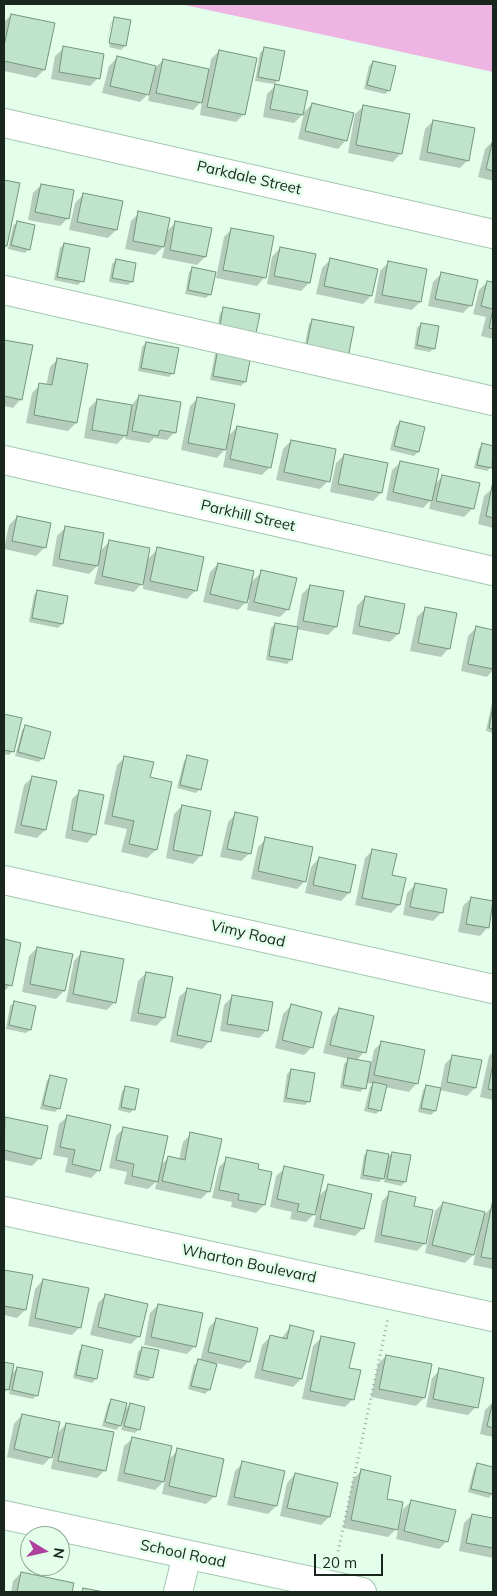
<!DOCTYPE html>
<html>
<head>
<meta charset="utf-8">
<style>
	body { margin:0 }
	#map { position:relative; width:497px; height:1596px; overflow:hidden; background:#e3ffeb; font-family:Mulish,sans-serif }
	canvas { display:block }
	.frame { position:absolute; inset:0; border:5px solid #19261d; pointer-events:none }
	.north { position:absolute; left:20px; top:1526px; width:50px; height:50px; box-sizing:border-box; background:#e3ffeb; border:1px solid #92a899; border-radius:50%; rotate:99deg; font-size:14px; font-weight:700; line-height:20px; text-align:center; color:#19261d }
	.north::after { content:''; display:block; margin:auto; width:18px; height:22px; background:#ae409e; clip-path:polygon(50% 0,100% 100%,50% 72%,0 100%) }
	.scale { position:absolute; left:314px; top:1554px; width:69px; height:22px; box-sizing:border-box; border:2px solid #19261d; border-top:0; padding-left:6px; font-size:15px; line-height:18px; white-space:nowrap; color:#19261d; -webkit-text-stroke:4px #e3ffeb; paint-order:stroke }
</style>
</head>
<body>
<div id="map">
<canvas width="497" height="1596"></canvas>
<div class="frame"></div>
<div class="north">N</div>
<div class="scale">20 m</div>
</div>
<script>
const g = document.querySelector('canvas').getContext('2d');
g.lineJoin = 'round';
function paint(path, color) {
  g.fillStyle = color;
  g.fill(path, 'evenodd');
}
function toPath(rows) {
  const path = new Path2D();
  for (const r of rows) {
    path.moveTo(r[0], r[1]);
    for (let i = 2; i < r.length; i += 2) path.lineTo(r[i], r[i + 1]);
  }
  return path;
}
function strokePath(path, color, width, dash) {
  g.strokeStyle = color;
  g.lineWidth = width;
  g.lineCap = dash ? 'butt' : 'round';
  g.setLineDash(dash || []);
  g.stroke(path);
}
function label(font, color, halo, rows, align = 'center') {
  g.font = font + ' Mulish,sans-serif';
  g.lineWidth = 5;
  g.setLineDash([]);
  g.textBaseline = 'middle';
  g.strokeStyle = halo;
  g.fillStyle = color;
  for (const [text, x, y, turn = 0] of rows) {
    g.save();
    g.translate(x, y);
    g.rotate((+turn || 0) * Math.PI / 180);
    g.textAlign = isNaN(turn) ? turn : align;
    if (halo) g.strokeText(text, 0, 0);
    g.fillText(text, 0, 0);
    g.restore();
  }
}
paint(toPath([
	[180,4,493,4,493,72,320,34]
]), '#eeb5e2');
paint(toPath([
	[11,15,44,70,36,78,4,71,4,22],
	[115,18,130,21,125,46,121,50,109,47,115,21,112,21,106,46,111,22],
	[64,48,98,78,90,86,51,79,55,56],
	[264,49,278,80,274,84,255,81,260,53],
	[219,51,244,114,236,122,200,115,202,101,193,110,148,101,150,92,140,102,102,93,109,66,117,58,153,70,163,60,209,70,211,59],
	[373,62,389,90,385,94,364,89,369,66],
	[275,86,302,114,312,104,346,140,338,149,298,139,304,113,294,123,263,117,267,94],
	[364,106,401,153,393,162,348,153,355,114],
	[433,121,468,160,460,168,419,160,425,129],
	[493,141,493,181,478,177,485,149],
	[4,181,19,184,6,246,4,248],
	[41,185,68,218,60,226,28,220,33,193],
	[83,195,116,230,108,238,69,230,75,203],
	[139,213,166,232,176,222,205,257,197,265,162,258,165,245,155,255,125,249,131,221],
	[17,222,29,249,25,253,8,249,13,226],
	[232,229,265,277,257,286,216,278,224,237],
	[64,244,82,281,78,285,54,280,60,248],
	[280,248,309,283,301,291,267,284,272,257],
	[116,260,132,281,128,285,109,282,112,264],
	[330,260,371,296,363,304,316,294,322,268],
	[388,263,426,270,420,302,412,310,374,303,380,271],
	[193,268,210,294,206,298,185,294,189,272],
	[441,274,471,305,463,313,428,306,433,282],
	[487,282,493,284,493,339,481,336,486,317,473,314,479,290],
	[224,309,255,332,251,336,217,330,220,313],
	[313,320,347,357,303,353,309,324],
	[421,324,434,348,430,352,414,349,417,328],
	[4,341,32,346,21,399,13,408,4,406],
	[146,343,173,373,169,377,138,371,142,347],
	[219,350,245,382,241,386,210,380,215,354],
	[58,359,76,423,68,431,26,423,32,393,40,385,46,386,50,367],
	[139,396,175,432,167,440,154,438,149,443,125,439,126,435,117,444,84,438,89,408,97,400,131,406],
	[198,398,227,437,237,427,270,467,262,475,223,467,227,447,217,458,181,450,190,406],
	[400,422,418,452,414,456,390,450,396,426],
	[291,441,328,481,320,489,276,480,283,449],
	[483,445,493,447,493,465,487,471,474,468,479,448],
	[344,455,381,493,373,501,330,492,336,463],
	[401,462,435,484,443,476,478,484,472,509,464,517,429,509,431,500,423,508,386,500,392,470],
	[493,488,493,528,478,524,484,496],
	[17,517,44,548,36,556,4,549,9,525],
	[66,527,100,551,110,541,147,560,158,549,202,558,195,591,187,599,143,589,144,581,134,592,94,584,99,564,89,574,52,566,57,536],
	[218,564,250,583,262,572,288,609,280,617,247,610,249,599,238,610,203,602,210,572],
	[310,586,342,592,336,627,328,635,296,629,291,660,287,664,266,660,271,628,275,624,296,628,302,594],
	[37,591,62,624,58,628,29,622,34,595],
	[365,597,398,634,390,642,352,634,357,606],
	[425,609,449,648,441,657,410,651,417,617],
	[476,628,493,631,493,670,487,677,461,671,468,636],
	[493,698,493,733,486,731],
	[4,715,20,719,13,751,9,755,4,754],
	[26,726,43,758,39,762,15,756,22,730],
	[125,757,149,778,170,783,156,850,147,858,121,852,127,829,104,824,117,765],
	[188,757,200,789,196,793,177,788,184,761],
	[33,777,45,830,37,838,14,833,24,785],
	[80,791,95,834,87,843,65,838,72,799],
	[182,806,201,855,193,864,166,858,174,814],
	[236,814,250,853,241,861,220,857,228,822],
	[266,839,305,881,297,889,251,879,258,847],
	[373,850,399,905,391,913,355,905,365,858],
	[319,858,349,893,341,901,305,893,311,867],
	[416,884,441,913,433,921,403,915,407,893],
	[471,898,493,902,488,927,480,936,458,932,463,906],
	[4,940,20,944,10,985,4,992],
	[37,948,64,991,56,999,22,992,29,956],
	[82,952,115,1002,107,1010,66,1002,74,961],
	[146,973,164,1018,156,1026,130,1021,138,981],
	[188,989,210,1041,202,1049,170,1042,179,997],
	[233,996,267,1030,259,1038,220,1031,224,1005],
	[14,1003,30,1030,26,1033,6,1029,10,1006],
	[291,1006,312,1047,304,1055,275,1048,283,1014],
	[340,1009,364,1052,356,1061,371,1064,374,1050,382,1042,417,1083,409,1092,385,1087,380,1110,376,1114,364,1111,370,1087,373,1084,366,1083,361,1092,340,1088,344,1064,349,1059,323,1053,332,1017],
	[493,1052,493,1100,480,1097,489,1056],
	[453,1056,475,1088,467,1096,440,1090,435,1111,431,1115,418,1112,423,1090,427,1086,440,1089,445,1064],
	[291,1070,309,1101,305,1105,283,1102,287,1074],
	[50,1077,59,1108,55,1112,40,1109,47,1080],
	[126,1087,134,1109,130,1113,118,1110,122,1091],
	[68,1116,99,1170,91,1178,65,1172,68,1158,53,1155,59,1124],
	[6,1118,40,1158,32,1166,4,1160,4,1120],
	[124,1128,160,1166,168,1158,179,1160,183,1142,191,1134,209,1191,201,1199,155,1189,157,1181,148,1189,124,1184,127,1172,109,1168,116,1136],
	[368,1151,387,1159,392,1153,405,1182,401,1186,384,1182,385,1176,379,1182,360,1179,364,1155],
	[227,1159,257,1170,264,1205,256,1213,231,1207,232,1202,212,1198,219,1167],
	[285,1168,318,1197,329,1186,363,1228,355,1236,313,1227,317,1211,306,1222,290,1219,292,1212,270,1207,276,1176],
	[390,1193,413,1207,425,1243,417,1251,374,1242,382,1201],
	[443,1203,485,1214,493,1206,493,1269,473,1265,477,1247,475,1247,473,1255,465,1263,425,1253,435,1211],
	[4,1271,31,1276,25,1310,17,1318,4,1315],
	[43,1280,80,1327,72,1335,28,1326,35,1289],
	[106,1295,139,1336,131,1344,90,1335,98,1303],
	[158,1305,195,1346,187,1354,144,1345,150,1313],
	[217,1319,249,1361,241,1369,216,1363,209,1390,205,1394,188,1389,194,1365,200,1361,209,1327],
	[290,1327,301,1379,293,1387,254,1378,262,1345,270,1337,281,1339],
	[321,1338,348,1369,353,1399,345,1407,302,1399,313,1346],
	[83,1347,96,1379,92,1383,73,1378,79,1351],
	[142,1348,152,1377,148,1381,133,1378,138,1352],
	[386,1356,424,1398,416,1406,371,1397,378,1364],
	[4,1363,12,1365,10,1375,17,1368,37,1395,33,1399,9,1394,10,1387,4,1393],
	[440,1370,476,1407,468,1415,426,1407,432,1378],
	[112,1400,124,1411,130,1404,139,1429,135,1433,121,1430,123,1423,116,1430,102,1426,108,1404],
	[493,1402,493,1437,480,1434,485,1410],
	[22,1415,56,1435,66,1424,105,1470,97,1478,51,1469,54,1454,43,1465,7,1457,14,1424],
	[133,1438,168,1460,178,1450,215,1496,206,1504,162,1494,165,1480,155,1490,117,1481,124,1446],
	[243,1463,276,1506,268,1514,227,1505,235,1471],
	[478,1465,493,1469,493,1493,489,1498,468,1492,474,1469],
	[361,1471,385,1500,396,1529,388,1537,343,1528,353,1479],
	[295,1474,329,1517,321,1525,280,1516,287,1483],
	[412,1501,447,1541,439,1549,396,1539,403,1509],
	[472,1515,493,1519,493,1558,459,1551,464,1523],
	[21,1573,72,1584,71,1592,11,1592,13,1581]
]), '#0003');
const building = toPath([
	[11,14,55,23,45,70,4,61,4,46,11,14],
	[114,17,131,20,126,46,109,43,114,17],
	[63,46,104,54,100,79,59,72,63,46],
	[264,47,285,51,279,81,258,77,264,47],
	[219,50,257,58,245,115,207,107,219,50],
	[117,56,156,66,149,95,110,86,117,56],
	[163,59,209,69,202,103,156,93,163,59],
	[373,61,396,66,390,91,367,85,373,61],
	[275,84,308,91,303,115,270,109,275,84],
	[312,103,354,113,347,141,305,131,312,103],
	[363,105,410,114,402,154,356,145,363,105],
	[433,120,475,128,469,161,427,152,433,120],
	[493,139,493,171,486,169,493,139],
	[4,180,20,183,7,246,4,246,4,180],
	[41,184,74,190,69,219,35,212,41,184],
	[83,193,123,201,117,230,77,222,83,193],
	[138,211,170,218,164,247,133,241,138,211],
	[17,221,35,225,30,250,11,245,17,221],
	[175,221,212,228,206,257,170,250,175,221],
	[231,228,274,236,266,278,223,270,231,228],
	[64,243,90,248,84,282,57,277,64,243],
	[280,247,316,254,310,283,274,276,280,247],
	[330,258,378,269,372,296,324,286,330,258],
	[116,259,136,263,133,282,112,278,116,259],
	[388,261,427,269,421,302,382,295,388,261],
	[192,267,216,272,211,295,188,290,192,267],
	[441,272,478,280,472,306,435,299,441,272],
	[487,281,493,282,493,309,481,306,487,281],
	[223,307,260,314,256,333,220,326,223,307],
	[493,309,493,329,489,328,493,309],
	[312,319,354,327,348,358,306,349,312,319],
	[421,323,439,326,435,349,417,345,421,323],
	[4,340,33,345,22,400,4,396,4,340],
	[146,342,179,348,174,374,141,368,146,342],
	[218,349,251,355,246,382,213,376,218,349],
	[57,358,88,364,77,423,34,415,39,383,52,385,57,358],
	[139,395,181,402,176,433,160,430,158,436,132,431,139,395],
	[197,397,235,404,226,450,188,443,197,397],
	[97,399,132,405,127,436,92,430,97,399],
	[400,421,425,427,419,452,394,446,400,421],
	[237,426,278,434,271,468,230,459,237,426],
	[291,440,336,449,330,482,284,472,291,440],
	[482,443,493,446,492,468,477,465,482,443],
	[344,454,388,463,382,493,338,484,344,454],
	[400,461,439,469,432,501,393,492,400,461],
	[442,475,480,483,474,509,436,501,442,475],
	[492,486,493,486,493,518,486,516,492,486],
	[17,516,51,523,46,548,12,541,17,516],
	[65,526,104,533,98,566,59,559,65,526],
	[109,540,150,548,143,585,102,576,109,540],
	[157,547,204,557,197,591,150,581,157,547],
	[218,563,254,571,247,603,210,594,218,563],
	[261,570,297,578,289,610,254,602,261,570],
	[310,585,344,591,337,627,303,621,310,585],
	[37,590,68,596,63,624,32,618,37,590],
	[365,596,405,604,399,634,359,626,365,596],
	[425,607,457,613,450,649,418,643,425,607],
	[275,623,298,627,292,660,269,656,275,623],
	[476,626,493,630,493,669,468,664,476,626],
	[493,706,493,729,489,728,493,706],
	[4,714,22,718,14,752,4,750,4,714],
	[25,725,51,732,44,759,18,752,25,725],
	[187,755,208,760,201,790,180,785,187,755],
	[124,756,154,762,150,777,172,782,157,850,129,844,134,821,112,816,124,756],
	[32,776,57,781,46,830,21,825,32,776],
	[79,790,104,795,96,835,72,830,79,790],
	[182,805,211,811,202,856,173,850,182,805],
	[235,812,258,817,251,854,227,849,235,812],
	[265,837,313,847,306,882,258,871,265,837],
	[372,849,397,854,392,875,406,878,400,905,362,898,372,849],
	[319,857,356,865,350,893,313,885,319,857],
	[415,883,447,889,443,913,410,907,415,883],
	[471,897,493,901,489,928,466,924,471,897],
	[4,939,21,943,12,986,4,984,4,939],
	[37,947,73,954,65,991,30,984,37,947],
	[81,951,124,959,116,1003,73,994,81,951],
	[146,972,173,977,165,1018,138,1013,146,972],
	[187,988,221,995,211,1042,177,1035,187,988],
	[232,995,273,1002,268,1031,227,1024,232,995],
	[14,1001,36,1006,31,1030,9,1025,14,1001],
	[291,1004,322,1012,313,1048,282,1040,291,1004],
	[339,1008,374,1016,366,1053,330,1045,339,1008],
	[381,1041,425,1050,418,1084,374,1075,381,1041],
	[452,1055,482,1060,476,1088,447,1082,452,1055],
	[348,1058,371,1062,366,1089,343,1085,348,1058],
	[493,1064,493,1090,488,1089,493,1064],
	[291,1069,315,1073,310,1102,286,1098,291,1069],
	[50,1075,67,1079,60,1109,43,1105,50,1075],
	[373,1082,387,1085,381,1111,368,1108,373,1082],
	[426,1085,441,1088,436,1111,421,1108,426,1085],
	[125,1086,139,1089,135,1110,121,1107,125,1086],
	[67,1115,111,1125,100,1171,72,1164,75,1150,60,1147,67,1115],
	[5,1117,48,1126,41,1159,4,1150,5,1117],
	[123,1127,168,1136,158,1182,132,1176,134,1164,116,1160,123,1127],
	[190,1132,222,1139,210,1192,162,1181,168,1156,185,1160,190,1132],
	[367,1150,389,1154,384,1179,363,1175,367,1150],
	[392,1152,411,1155,406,1182,387,1179,392,1152],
	[226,1157,259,1164,258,1169,272,1172,265,1205,238,1200,239,1194,219,1190,226,1157],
	[284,1166,324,1175,315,1215,297,1211,299,1204,277,1199,284,1166],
	[328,1184,372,1194,364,1229,320,1219,328,1184],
	[389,1191,416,1197,414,1206,433,1210,426,1244,381,1235,389,1191],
	[443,1202,485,1212,474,1255,432,1245,443,1202],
	[492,1204,493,1205,493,1259,481,1257,492,1204],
	[4,1270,33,1275,26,1310,4,1306,4,1270],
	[43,1279,89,1288,81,1328,35,1318,43,1279],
	[105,1294,148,1304,140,1337,98,1327,105,1294],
	[158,1304,203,1313,196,1347,151,1337,158,1304],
	[216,1318,258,1328,250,1362,208,1352,216,1318],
	[290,1325,314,1331,302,1379,262,1370,270,1335,287,1339,290,1325],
	[321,1336,355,1343,349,1368,361,1370,354,1400,310,1391,321,1336],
	[82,1345,103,1350,97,1379,76,1375,82,1345],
	[142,1347,159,1350,153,1378,136,1374,142,1347],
	[386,1355,432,1364,425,1398,379,1389,386,1355],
	[198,1359,217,1364,210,1390,191,1386,198,1359],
	[4,1362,14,1364,9,1390,4,1389,4,1362],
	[17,1367,43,1372,38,1396,12,1390,17,1367],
	[439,1368,484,1378,478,1408,433,1399,439,1368],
	[111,1399,127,1403,121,1426,105,1422,111,1399],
	[493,1401,493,1428,487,1426,493,1401],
	[130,1403,145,1407,140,1430,124,1426,130,1403],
	[22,1414,60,1422,52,1458,14,1449,22,1414],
	[66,1423,114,1432,106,1471,58,1461,66,1423],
	[132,1437,172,1446,164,1482,124,1473,132,1437],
	[177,1448,224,1459,216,1497,169,1486,177,1448],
	[242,1461,285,1471,277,1506,234,1497,242,1461],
	[477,1463,493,1467,493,1494,471,1489,477,1463],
	[361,1469,391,1476,387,1499,403,1502,398,1530,351,1520,361,1469],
	[295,1473,338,1483,330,1517,287,1508,295,1473],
	[411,1500,456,1510,448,1542,404,1531,411,1500],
	[472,1514,493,1518,493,1548,466,1543,472,1514],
	[21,1572,74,1583,72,1592,17,1592,21,1572],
	[83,1588,104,1592,82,1592,83,1588]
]);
paint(building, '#c0e3cc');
strokePath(building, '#74957f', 1);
const minor = toPath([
	[4,123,493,234],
	[4,290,493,401],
	[4,460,493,571],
	[4,880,493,989],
	[4,1211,493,1317],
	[4,1515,362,1592],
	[178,1592,187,1555]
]);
strokePath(minor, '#a5c7b0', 30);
strokePath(toPath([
	[336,1561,388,1318]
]), '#96ac9c', 3, [1, 4]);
strokePath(minor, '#fff', 28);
label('15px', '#19261d', '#e3ffeb', [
	["Parkdale Street",249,178,13],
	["Parkhill Street",248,516,13],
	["Vimy Road",248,934,13],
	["Wharton Boulevard",249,1264,12],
	["School Road",183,1554,12]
]);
</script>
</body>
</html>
